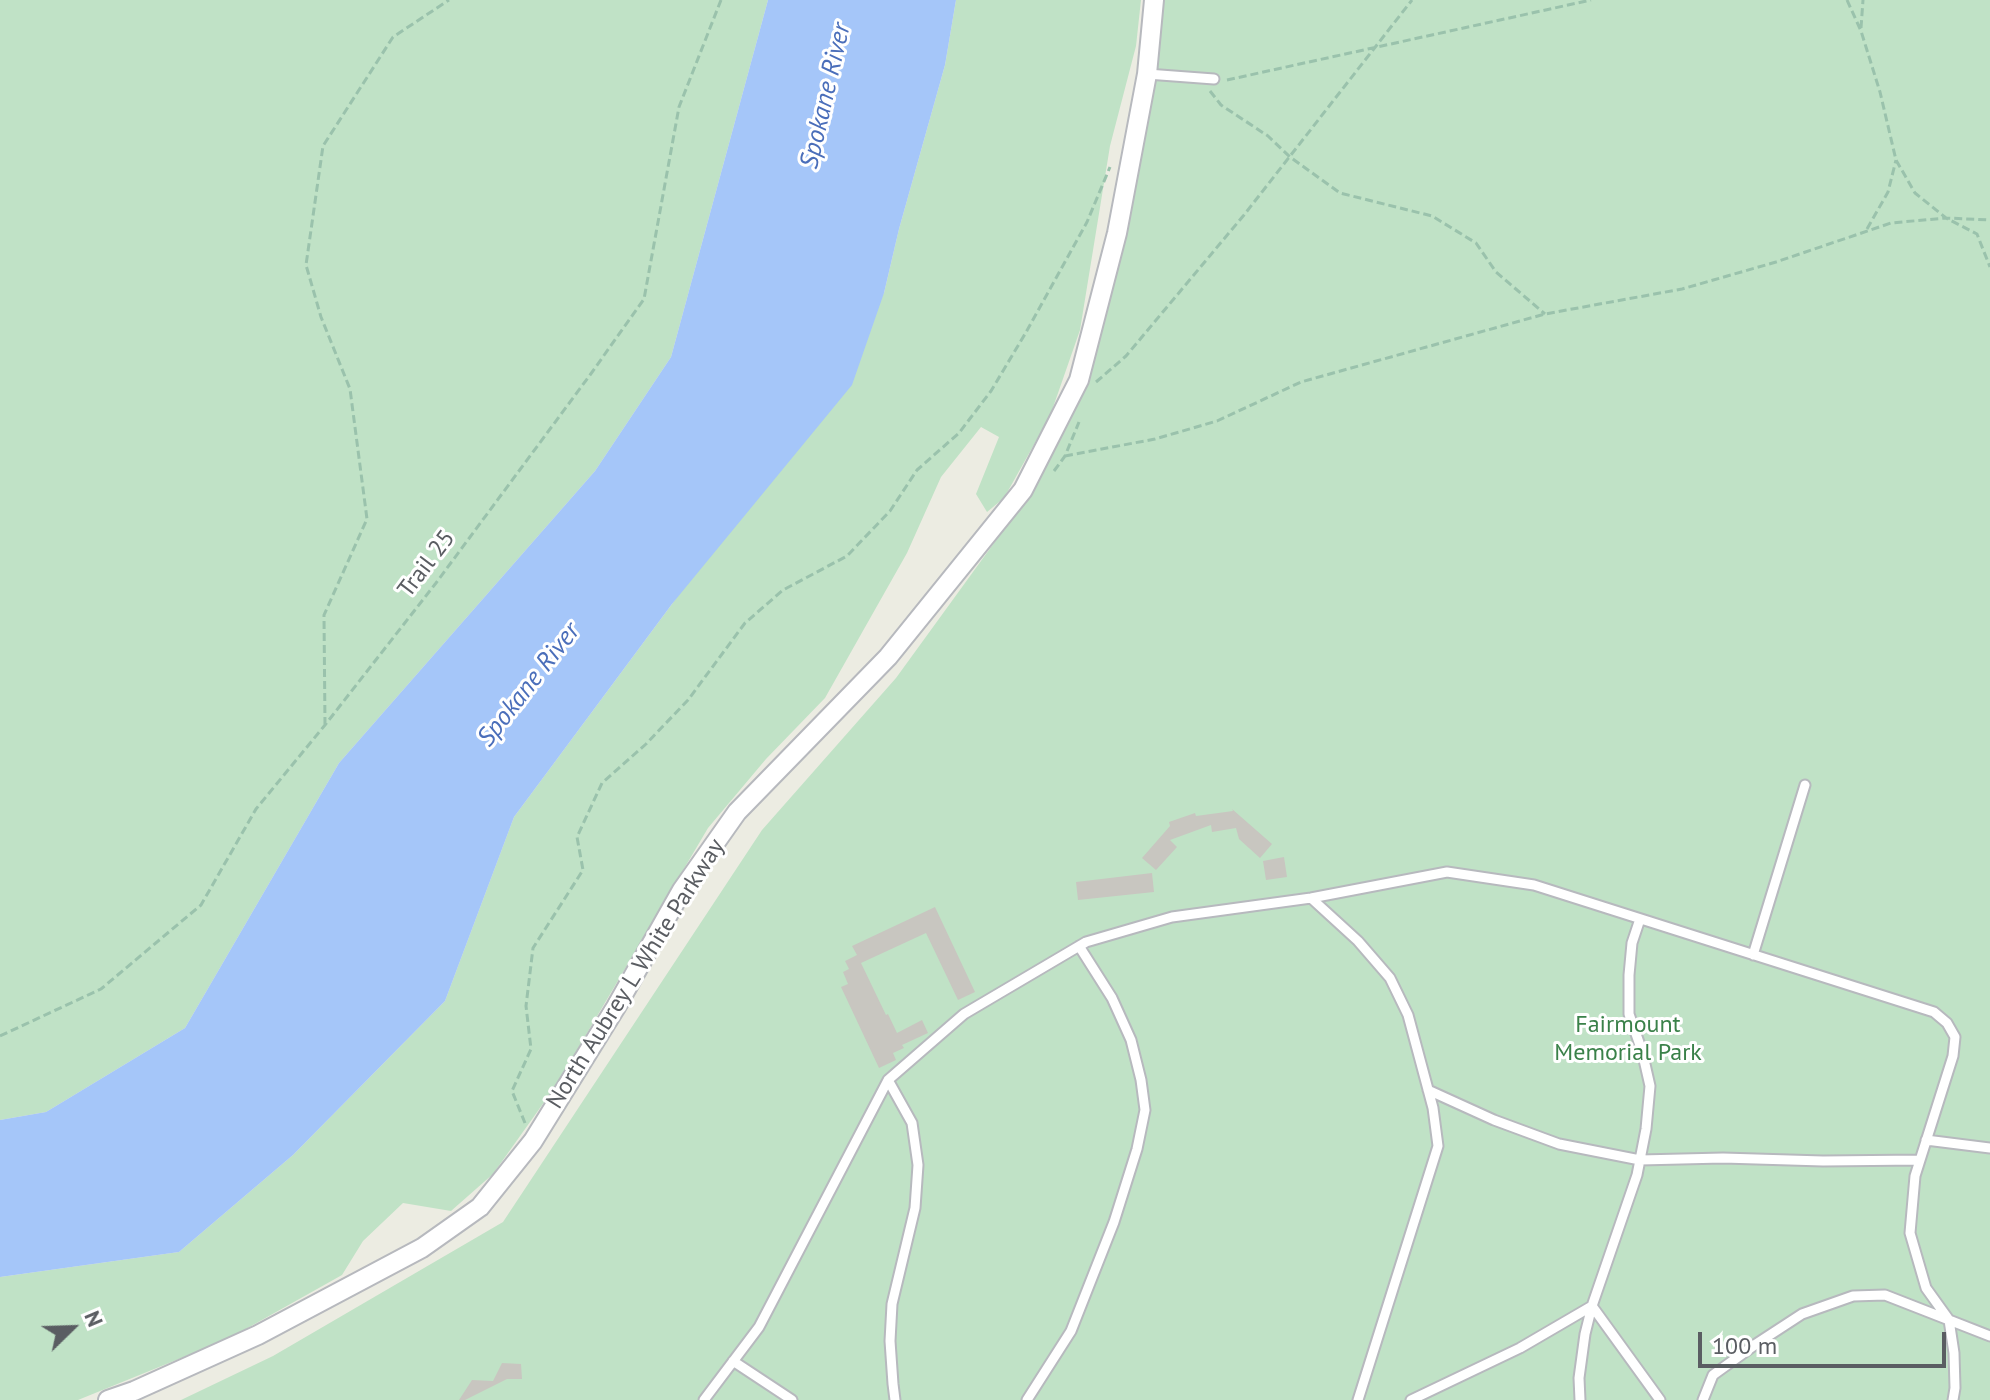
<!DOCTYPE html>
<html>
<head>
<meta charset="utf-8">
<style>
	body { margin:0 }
	#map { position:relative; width:1990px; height:1400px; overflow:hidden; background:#ecece2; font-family:"PT Sans",sans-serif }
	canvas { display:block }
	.north { position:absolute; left:32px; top:1288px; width:80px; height:80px; -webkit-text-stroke:6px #fff; paint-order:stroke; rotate:67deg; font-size:22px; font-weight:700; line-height:32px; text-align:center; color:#5a5d62 }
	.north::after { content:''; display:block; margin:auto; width:28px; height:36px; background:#5a5d62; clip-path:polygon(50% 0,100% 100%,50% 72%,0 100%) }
	.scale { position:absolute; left:1698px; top:1332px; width:248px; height:36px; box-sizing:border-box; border:4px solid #5a5d62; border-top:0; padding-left:10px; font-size:24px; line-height:28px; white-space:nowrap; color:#5a5d62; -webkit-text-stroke:6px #fff; paint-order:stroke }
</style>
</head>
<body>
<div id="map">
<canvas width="1990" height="1400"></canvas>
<div class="north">N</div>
<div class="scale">100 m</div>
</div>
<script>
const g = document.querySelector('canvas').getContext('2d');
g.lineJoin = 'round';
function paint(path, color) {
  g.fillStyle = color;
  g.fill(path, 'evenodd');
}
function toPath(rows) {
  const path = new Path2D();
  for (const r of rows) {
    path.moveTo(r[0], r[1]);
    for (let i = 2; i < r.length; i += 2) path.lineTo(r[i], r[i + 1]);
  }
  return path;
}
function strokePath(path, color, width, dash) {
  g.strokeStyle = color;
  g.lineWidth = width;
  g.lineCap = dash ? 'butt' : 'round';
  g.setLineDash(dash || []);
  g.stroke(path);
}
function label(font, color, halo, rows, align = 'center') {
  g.font = font + ' "PT Sans",sans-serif';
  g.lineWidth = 6;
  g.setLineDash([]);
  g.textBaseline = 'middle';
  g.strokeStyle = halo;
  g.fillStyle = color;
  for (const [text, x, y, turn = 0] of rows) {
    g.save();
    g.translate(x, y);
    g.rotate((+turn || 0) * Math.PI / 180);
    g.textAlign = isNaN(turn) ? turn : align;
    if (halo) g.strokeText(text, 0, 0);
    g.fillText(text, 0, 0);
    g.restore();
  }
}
paint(toPath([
	[0,0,768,0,671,357,595,471,339,763,185,1028,46,1112,0,1120],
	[956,0,1141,0,1136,46,1110,146,1080,330,1050,416,1004,498,987,512,976,494,999,437,981,427,941,477,907,553,825,698,766,759,708,828,557,1084,493,1174,451,1211,403,1203,363,1241,342,1275,228,1339,78,1400,0,1400,0,1277,179,1252,293,1155,445,1001,514,817,672,604,884,293,899,229,945,65],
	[1164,0,1990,0,1990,1400,181,1400,273,1356,503,1222,762,830,896,678,1026,499,1087,383,1126,228]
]), '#c0e2c6');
paint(toPath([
	[768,0,956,0,945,65,899,229,884,293,852,385,672,604,514,817,445,1001,293,1155,179,1252,0,1277,0,1120,46,1112,185,1028,339,763,595,471,671,357]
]), '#a5c6f9');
paint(toPath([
	[1232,809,1272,844,1260,858,1239,839,1236,828,1212,832,1211,825,1170,840,1177,847,1156,870,1142,858,1170,826,1169,822,1195,813,1196,816,1233,811],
	[1284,857,1287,877,1266,880,1263,861],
	[1152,873,1154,892,1078,900,1076,882],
	[935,907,975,992,958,1000,926,933,861,963,886,1015,888,1014,897,1033,922,1020,928,1033,902,1045,904,1048,893,1053,896,1060,879,1068,841,987,848,984,843,972,849,969,845,961,857,955,852,946],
	[502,1363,521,1364,522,1379,507,1379,465,1400,459,1400,472,1380,493,1381]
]), '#c8c6c0');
const service = toPath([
	[1147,74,1214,79],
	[1311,898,1358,941,1390,978,1408,1015,1433,1108,1438,1146,1358,1400],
	[1753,955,1805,785],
	[888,1080,912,1123,918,1165,915,1208,892,1304,890,1341,893,1384,895,1400],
	[1428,1090,1494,1120,1559,1144,1640,1160,1723,1158,1823,1161,1920,1160],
	[1926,1140,1990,1148],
	[1592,1306,1660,1400],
	[733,1361,792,1400],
	[704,1400,759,1327,888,1080,964,1014,1086,942,1172,917,1311,898,1447,872,1534,885,1934,1012,1947,1023,1955,1037,1953,1056,1915,1176,1910,1233,1926,1288,1949,1320,1990,1336],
	[1027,1400,1071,1331,1114,1222,1137,1149,1145,1110,1141,1080,1131,1040,1112,998,1079,946],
	[1411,1400,1520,1348,1592,1306,1637,1175,1646,1129,1650,1086,1642,1051,1629,1014,1629,975,1632,943,1640,919],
	[1580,1400,1579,1378,1585,1334,1592,1306],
	[1703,1400,1713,1375,1756,1344,1802,1314,1853,1296,1885,1295,1949,1320,1954,1353,1955,1388,1953,1400]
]);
const minor = toPath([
	[108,1400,134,1391,258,1335,422,1248,480,1207,533,1141,616,1007,682,890,737,812,888,657,1023,490,1079,380,1117,233,1147,74,1154,0]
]);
strokePath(service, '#b7b9be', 13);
strokePath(minor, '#b7b9be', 22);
strokePath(toPath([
	[1847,0,1861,31,1880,92,1896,160,1915,193,1946,218,1977,234,1990,267],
	[1861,28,1863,0],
	[1227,80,1591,0],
	[1210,91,1221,105,1268,136,1290,157,1340,193,1432,216,1476,243,1496,272,1545,314],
	[1867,229,1888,192,1896,160],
	[1096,382,1126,356,1244,215,1412,0],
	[1065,456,1155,439,1217,421,1301,382,1545,314,1682,289,1776,262,1891,223,1946,218,1990,220],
	[1054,471,1065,456,1079,422],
	[325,725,324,615,367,519,350,389,321,317,306,265,323,146,393,37,449,0],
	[0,1036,101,989,201,905,256,809,325,725,436,583,590,375,644,299,679,107,721,0],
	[525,1123,512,1091,531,1049,526,1006,533,948,583,870,577,837,602,783,646,744,688,700,745,623,783,590,847,556,890,511,917,470,959,433,991,391,1025,334,1087,222,1110,167]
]), '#9ac2ac', 3, [8, 4]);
strokePath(service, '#fff', 9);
strokePath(minor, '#fff', 18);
label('24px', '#5a5d62', '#fff', [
	["Trail 25",427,564,-53],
	["North Aubrey L White Parkway",636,974,-58]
]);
label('24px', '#3a8149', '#fff', [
	["Fairmount",1628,1025],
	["Memorial Park",1628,1053]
]);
label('italic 26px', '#4a6eba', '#fff', [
	["Spokane River",826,96,-77],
	["Spokane River",529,685,-52]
]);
</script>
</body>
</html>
